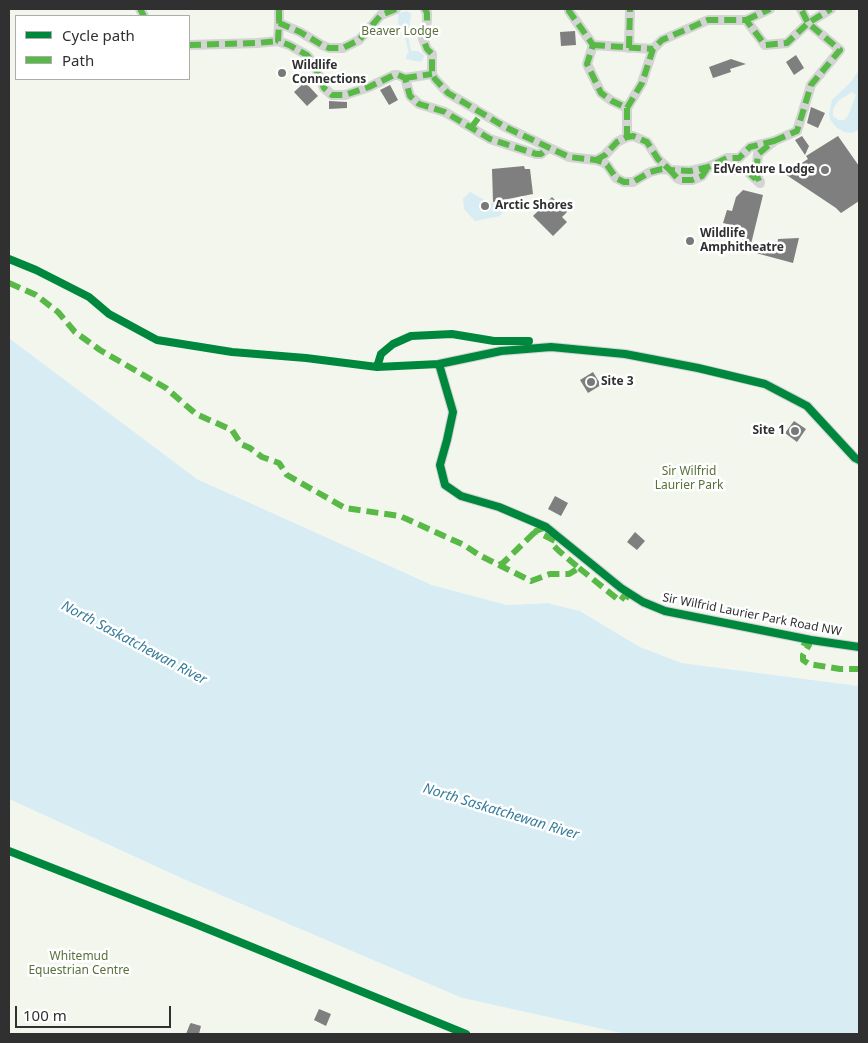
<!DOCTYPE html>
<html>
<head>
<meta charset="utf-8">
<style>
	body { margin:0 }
	#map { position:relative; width:868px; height:1043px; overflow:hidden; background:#fff; font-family:"Noto Sans",sans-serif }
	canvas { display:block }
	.frame { position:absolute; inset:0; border:10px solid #303030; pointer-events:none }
	.legend { position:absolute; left:15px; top:15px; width:175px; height:65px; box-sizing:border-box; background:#fff; border:1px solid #acacac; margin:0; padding:6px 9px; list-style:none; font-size:15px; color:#303030 }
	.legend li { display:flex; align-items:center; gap:10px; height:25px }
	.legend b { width:25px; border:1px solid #acacac }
	.scale { position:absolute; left:15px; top:1006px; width:156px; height:22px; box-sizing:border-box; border:2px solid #303030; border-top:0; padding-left:6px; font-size:15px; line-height:18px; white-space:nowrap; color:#303030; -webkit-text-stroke:4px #fff; paint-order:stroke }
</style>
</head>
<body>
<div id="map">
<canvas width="868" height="1043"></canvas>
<div class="frame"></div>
<ul class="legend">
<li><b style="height:6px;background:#00873e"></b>Cycle path</li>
<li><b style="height:6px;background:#58b947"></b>Path</li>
</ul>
<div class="scale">100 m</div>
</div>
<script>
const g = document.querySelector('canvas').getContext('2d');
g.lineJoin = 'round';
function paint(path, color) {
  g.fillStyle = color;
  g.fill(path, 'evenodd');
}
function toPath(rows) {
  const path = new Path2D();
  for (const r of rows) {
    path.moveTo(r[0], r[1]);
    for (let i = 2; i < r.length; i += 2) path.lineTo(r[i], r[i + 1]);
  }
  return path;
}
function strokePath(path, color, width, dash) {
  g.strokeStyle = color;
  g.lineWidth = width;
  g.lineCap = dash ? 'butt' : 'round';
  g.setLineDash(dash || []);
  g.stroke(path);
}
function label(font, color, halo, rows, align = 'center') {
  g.font = font + ' "Noto Sans",sans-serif';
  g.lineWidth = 5;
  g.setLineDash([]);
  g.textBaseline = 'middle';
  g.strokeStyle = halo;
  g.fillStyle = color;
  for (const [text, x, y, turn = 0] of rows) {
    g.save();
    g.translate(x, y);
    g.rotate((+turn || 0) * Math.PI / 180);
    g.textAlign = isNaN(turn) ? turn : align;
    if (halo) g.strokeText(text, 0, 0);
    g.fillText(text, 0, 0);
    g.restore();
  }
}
paint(toPath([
	[9,9,859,9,859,686,682,663,640,647,580,611,548,603,507,605,432,585,197,479,9,338],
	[16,16,189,16,189,79,16,79],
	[9,799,190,882,462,998,625,1034,9,1034]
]), '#f2f6ec');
paint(toPath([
	[407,11,411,14,409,28,405,30,401,28,398,23,398,13],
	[412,51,417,51,423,54,424,57,422,61,420,62,406,59,407,54],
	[859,70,859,130,852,133,844,132,836,127,830,119,829,114,832,100,850,83],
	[852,92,856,95,848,116,844,120,838,120,833,116,833,109,838,101],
	[470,192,490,203,505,200,506,208,500,216,475,221,464,209,463,199],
	[9,338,197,479,432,585,507,605,548,603,580,611,640,647,682,663,859,686,859,1034,625,1034,462,998,190,882,9,799]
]), '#d8ecf4');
strokePath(toPath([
	[405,30,410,52]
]), '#d8ecf4', 3);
paint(toPath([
	[575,31,576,45,561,46,560,32],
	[796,55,804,68,794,75,786,62],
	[731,59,746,64,730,69,731,72,713,78,709,67],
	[305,82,318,96,307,106,294,92],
	[390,85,398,100,389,105,380,90],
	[329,101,347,102,347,108,329,109],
	[811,107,825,113,818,128,807,123],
	[802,136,809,146,805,155,795,140],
	[838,136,859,166,859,201,841,213,836,208,785,174,808,159,806,156],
	[524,166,525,169,530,169,533,194,493,202,492,169],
	[743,190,763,195,751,244,777,250,778,239,799,238,793,263,741,249,744,228,723,223,727,210,732,211,736,197],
	[552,197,567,212,562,217,567,222,553,236,533,216],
	[593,372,601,385,588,393,580,380],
	[794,421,806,429,797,442,785,433],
	[555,496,568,503,561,516,548,509],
	[635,532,645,541,637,550,627,542],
	[319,1009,331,1014,326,1026,314,1020],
	[191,1023,201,1026,199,1034,186,1034,190,1024]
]), '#7f7f7f');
strokePath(toPath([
	[140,9,144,16],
	[279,9,279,23],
	[396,9,381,15,359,40,343,48,329,48,322,45,300,32,279,23,278,41,289,45,307,55,314,64,324,88,332,95,345,95,369,87,394,75,398,75,405,78,410,96,419,104,445,112,490,139,536,154,541,154,548,148],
	[425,9,427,13,427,21,423,39,427,49,432,54,432,74,435,79,448,93,505,127,569,157,596,160,602,162,607,165,616,178,624,182,633,182,650,172,662,169,670,170,677,178,682,180,692,180,702,176,708,167,720,165,733,170,746,170,760,183],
	[569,9,569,11,593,45,587,64,601,93,612,101,627,108,627,137],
	[746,20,770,9],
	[189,45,257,43,278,41],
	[593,45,653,49],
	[629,48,630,9],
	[405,78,432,74],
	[627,108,642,83,653,49,662,40,708,20,746,20,765,45,787,43,808,23,831,9],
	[774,141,797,131,811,85,840,50,808,23,801,9],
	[596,160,605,155,617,142,627,137,633,136,647,142,658,159,670,170,690,171,708,167,727,158,739,158,750,147,774,141,758,154,756,173,760,182],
	[859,460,855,458,807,406,765,384,698,368,625,354,551,347,501,351,439,364,453,412,447,440,440,465,445,485,461,496,499,507,546,527,621,588,643,602,665,611,811,640,859,647]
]), '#d4d4d4', 10);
strokePath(toPath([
	[140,9,144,16],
	[279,9,279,23],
	[396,9,381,15,359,40,343,48,329,48,322,45,300,32,279,23,278,41,289,45,307,55,314,64,324,88,332,95,345,95,369,87,394,75,398,75,405,78,410,96,419,104,445,112,490,139,536,154,541,154,548,148],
	[425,9,427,13,427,21,423,39,427,49,432,54,432,74,435,79,448,93,505,127,569,157,596,160,602,162,607,165,616,178,624,182,633,182,650,172,662,169,670,170,677,178,682,180,692,180,702,176,708,167,720,165,733,170,746,170,760,183],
	[569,9,569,11,593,45,587,64,601,93,612,101,627,108,627,137],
	[746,20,770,9],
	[189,45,257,43,278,41],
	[593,45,653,49],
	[629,48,630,9],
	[405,78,432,74],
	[627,108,642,83,653,49,662,40,708,20,746,20,765,45,787,43,808,23,831,9],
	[471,128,482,113],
	[774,141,797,131,811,85,840,50,808,23,801,9],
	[596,160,605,155,617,142,627,137,633,136,647,142,658,159,670,170,690,171,708,167,727,158,739,158,750,147,774,141,758,154,756,173,759,181],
	[9,283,36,295,58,312,75,332,100,350,166,388,196,414,232,430,241,444,250,448,262,457,279,463,287,475,345,508,400,516,464,545,479,555,531,581,550,574,569,574,579,568,559,551,554,546,555,541,536,531,546,527],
	[499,565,503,563,536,531],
	[579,568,620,601,625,595,631,599],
	[802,642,809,645,803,655,803,660,809,664,840,669,859,669]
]), '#58b947', 6, [12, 6]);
strokePath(toPath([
	[9,259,36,270,89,297,109,314,157,340,232,352,306,358,377,367,439,364,501,351,551,347,625,354,698,368,765,384,807,406,855,458,859,460],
	[439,364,453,412,447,440,440,465,445,485,461,496,499,507,546,527,621,588,643,602,665,611,811,640,859,647],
	[377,367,381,354,393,344,411,336,452,334,494,341,529,341],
	[9,851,193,923,466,1034]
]), '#00873e', 8);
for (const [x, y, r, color] of [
	[282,73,5,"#787878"],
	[825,170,5,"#787878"],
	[485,206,5,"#787878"],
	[690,241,5,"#787878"],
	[591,382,5,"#787878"],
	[795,431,5,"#787878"]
]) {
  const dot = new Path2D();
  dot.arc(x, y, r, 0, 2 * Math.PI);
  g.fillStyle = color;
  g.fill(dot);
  strokePath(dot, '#fff', 2);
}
label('12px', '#587039', '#fff', [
	["Beaver Lodge",400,32],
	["Sir Wilfrid",689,472],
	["Laurier Park",689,486],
	["Whitemud",79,957],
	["Equestrian Centre",79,971]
]);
label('bold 12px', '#303030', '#fff', [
	["Wildlife",292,66],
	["Connections",292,80],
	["EdVenture Lodge",815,170,"right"],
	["Arctic Shores",495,206],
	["Wildlife",700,234],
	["Amphitheatre",700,248],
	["Site 3",601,382],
	["Site 1",785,431,"right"]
], 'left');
label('12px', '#303030', '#fff', [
	["Sir Wilfrid Laurier Park Road NW",752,615,11]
]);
label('italic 14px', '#367d9a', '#fff', [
	["North Saskatchewan River",134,643,28],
	["North Saskatchewan River",501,812,17]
]);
</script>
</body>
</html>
